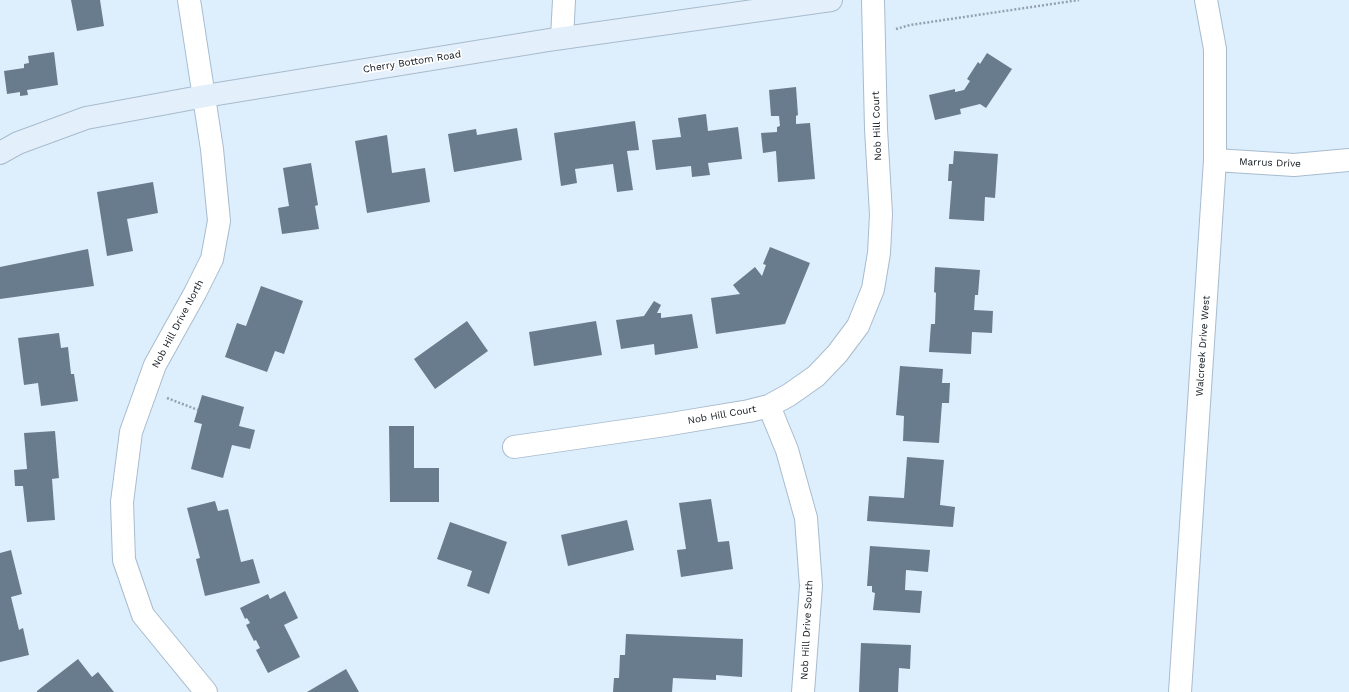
<!DOCTYPE html>
<html>
<head>
<meta charset="utf-8">
<style>
	body { margin:0 }
	canvas { display:block; background:#ddeefd }
</style>
</head>
<body>
<canvas width="1349" height="692"></canvas>
<script>
const g = document.querySelector('canvas').getContext('2d');
g.lineJoin = 'round';
function paint(path, color) {
  g.fillStyle = color;
  g.fill(path, 'evenodd');
}
function toPath(rows) {
  const path = new Path2D();
  for (const r of rows) {
    path.moveTo(r[0], r[1]);
    for (let i = 2; i < r.length; i += 2) path.lineTo(r[i], r[i + 1]);
  }
  return path;
}
function strokePath(path, color, width, dash) {
  g.strokeStyle = color;
  g.lineWidth = width;
  g.lineCap = dash ? 'butt' : 'round';
  g.setLineDash(dash || []);
  g.stroke(path);
}
function label(font, color, halo, rows, align = 'center') {
  g.font = font + ' "Work Sans",sans-serif';
  g.lineWidth = 3.5;
  g.setLineDash([]);
  g.textBaseline = 'middle';
  g.strokeStyle = halo;
  g.fillStyle = color;
  for (const [text, x, y, turn = 0] of rows) {
    g.save();
    g.translate(x, y);
    g.rotate((+turn || 0) * Math.PI / 180);
    g.textAlign = isNaN(turn) ? turn : align;
    if (halo) g.strokeText(text, 0, 0);
    g.fillText(text, 0, 0);
    g.restore();
  }
}
paint(toPath([
	[71,0,100,0,104,26,77,31],
	[54,52,58,85,27,90,28,95,20,96,20,92,7,94,4,71,24,68,24,64,29,63,28,56],
	[987,53,1012,69,986,108,980,104,960,109,961,114,935,120,929,95,955,89,955,92,964,90,970,81,967,79,978,62,980,64],
	[796,87,798,115,796,116,796,124,810,123,815,179,778,182,776,151,763,153,761,133,777,132,777,127,780,126,779,116,771,116,769,90],
	[706,114,708,131,738,127,742,159,708,163,710,175,692,177,691,166,656,170,652,140,681,137,678,118],
	[635,121,639,150,627,151,633,190,617,192,613,164,575,169,577,183,561,186,554,133],
	[517,128,522,160,454,172,448,134,476,129,477,135],
	[387,135,392,173,425,168,430,202,367,213,355,141],
	[954,151,998,154,995,198,985,197,984,221,949,219,952,181,948,181,949,164,953,164],
	[311,163,318,205,315,206,319,229,282,234,278,208,289,206,283,168],
	[153,182,158,213,127,219,133,251,107,256,97,192],
	[770,247,810,263,785,324,716,334,711,298,740,294,733,285,755,267,762,276,766,265,763,264],
	[88,249,94,286,0,299,0,267],
	[935,267,980,270,978,295,975,295,974,310,993,311,992,333,972,332,971,354,929,352,931,324,935,324,936,293,934,292],
	[261,286,303,301,284,354,275,351,267,372,225,357,237,323,246,326],
	[654,301,661,305,657,313,661,313,661,318,692,314,698,348,655,355,654,344,621,349,616,320,644,316],
	[467,321,488,351,435,389,414,359],
	[596,321,602,355,534,366,529,332],
	[59,333,61,348,68,347,71,374,74,374,78,401,41,406,38,383,24,385,18,338],
	[900,366,943,369,942,383,950,383,949,403,942,403,939,443,903,441,904,416,896,415],
	[202,395,244,407,239,426,255,430,250,449,232,445,223,478,191,469,202,424,194,422],
	[389,426,414,426,414,468,439,468,439,502,390,502],
	[55,431,59,478,52,479,55,520,27,522,23,486,15,486,14,470,27,469,24,433],
	[907,457,944,460,940,505,955,507,953,527,867,521,869,496,904,498],
	[711,499,718,542,729,541,733,569,681,577,677,550,686,549,679,503],
	[215,501,218,511,228,509,241,562,253,559,260,583,205,596,196,559,200,558,187,508],
	[627,520,634,550,568,566,561,535],
	[450,522,507,542,489,594,467,586,472,571,437,559],
	[870,546,930,550,928,572,906,570,905,590,922,591,920,613,873,610,875,593,872,592,872,586,867,586],
	[11,550,22,594,11,597,19,630,23,628,29,655,0,662,0,553],
	[285,591,298,618,284,625,300,657,268,673,256,650,260,648,256,640,254,641,246,625,250,623,247,618,245,619,240,608,268,594,270,599],
	[626,634,743,639,742,677,716,675,716,680,673,678,672,692,613,692,614,678,619,678,620,655,625,655],
	[861,643,911,645,910,669,899,668,898,692,859,692],
	[78,659,92,677,98,672,114,692,37,692,37,691],
	[346,669,359,692,307,692]
]), '#697c8d');
const minor = toPath([
	[189,0,212,149,219,221,212,259,195,293,155,365,131,432,122,502,124,560,143,615,206,692],
	[562,38,564,0],
	[1215,160,1294,165,1349,160],
	[769,406,787,450,806,518,811,586,803,692],
	[514,447,665,425,749,411,769,406,789,395,816,376,837,354,858,326,873,289,879,253,881,214,876,129,873,0],
	[1180,692,1215,160,1215,49,1206,0]
]);
const secondary = toPath([
	[0,153,18,143,86,118,205,96,549,40,831,0]
]);
strokePath(minor, '#a8bcce', 24);
strokePath(secondary, '#a8bcce', 24);
strokePath(toPath([
	[896,29,910,25,1079,0],
	[167,398,198,410]
]), '#94a2ae', 2.5, [2, 2]);
strokePath(minor, '#fff', 22);
strokePath(secondary, '#e3effa', 22);
label('10px', '#0e161c', '#fff', [
	["Cherry Bottom Road",412,62,-9],
	["Nob Hill Court",877,126,-92],
	["Marrus Drive",1270,163,2],
	["Nob Hill Drive North",178,324,-62],
	["Walcreek Drive West",1203,346,-86],
	["Nob Hill Court",722,415,-10],
	["Nob Hill Drive South",807,630,-87]
]);
</script>
</body>
</html>
